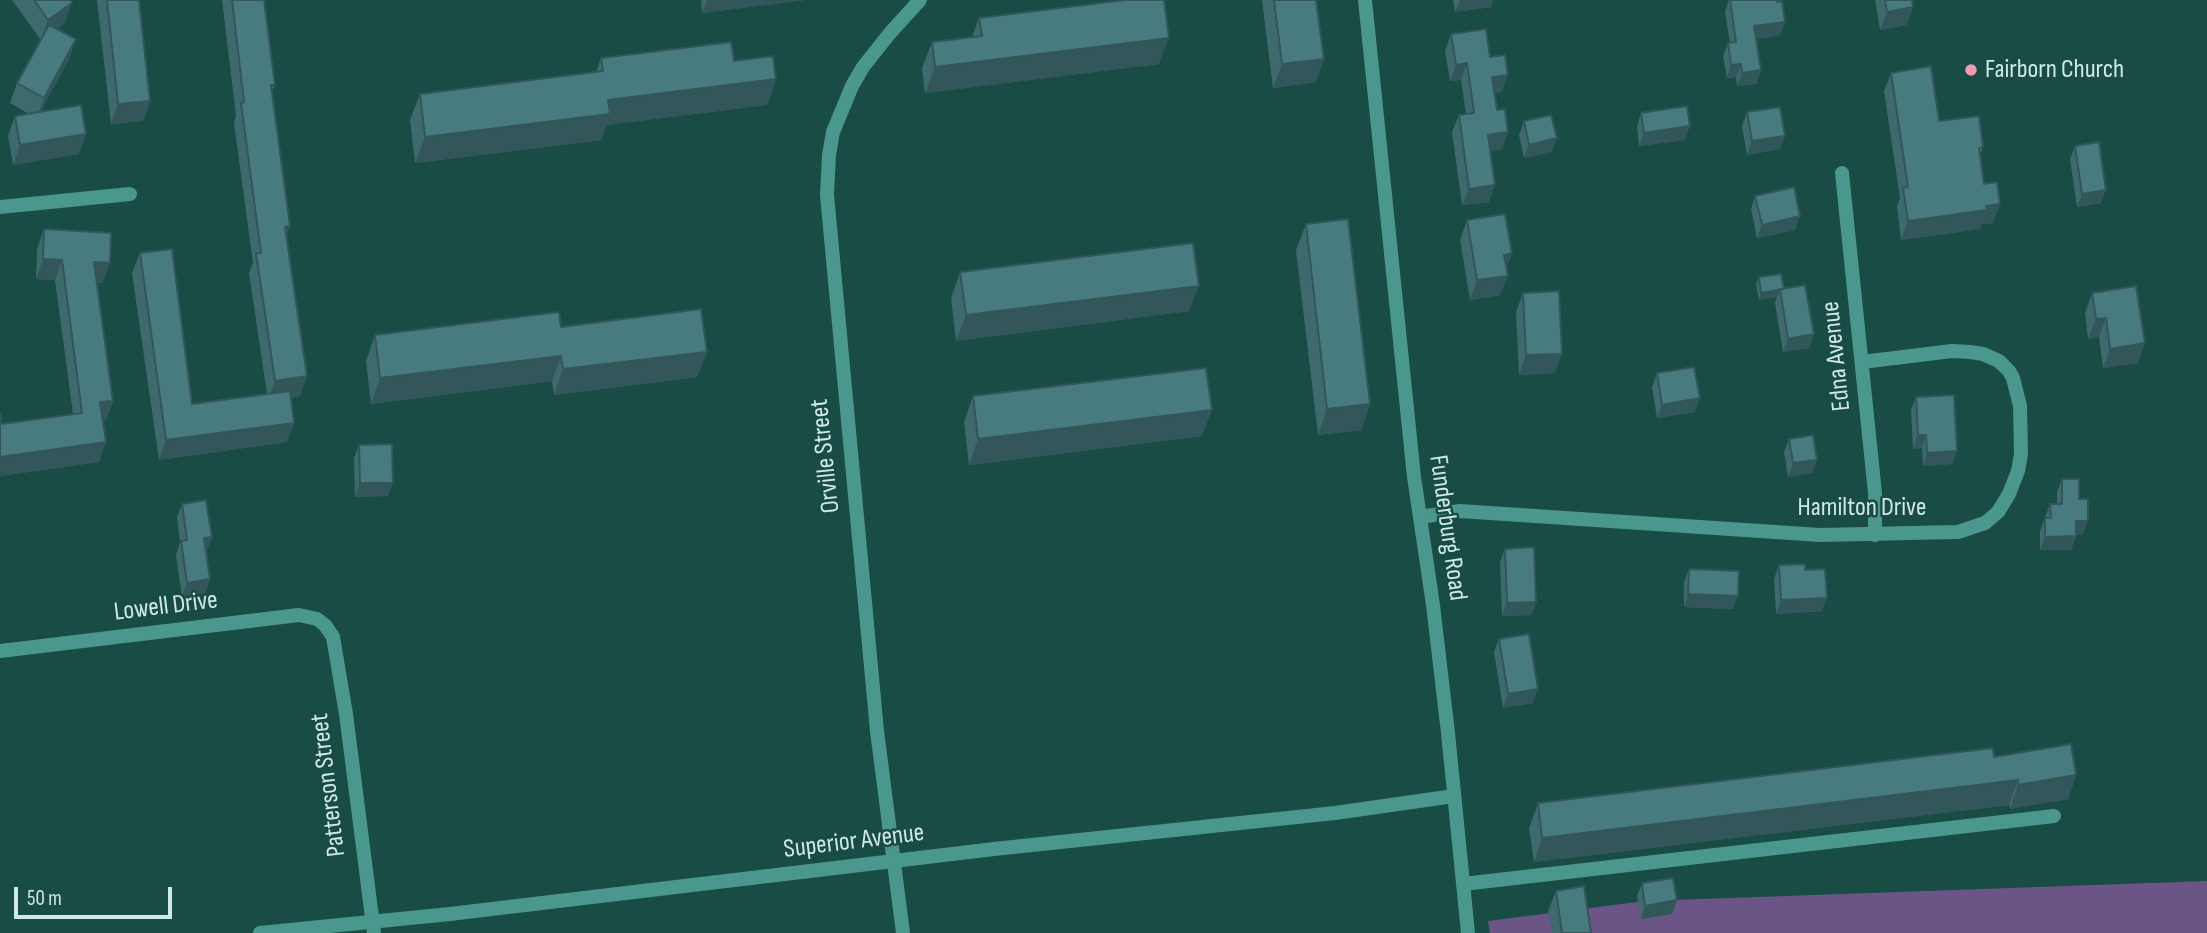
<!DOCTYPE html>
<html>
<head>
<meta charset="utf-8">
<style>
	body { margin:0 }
	#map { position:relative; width:2207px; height:933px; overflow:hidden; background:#194c45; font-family:"Sofia Sans Condensed",sans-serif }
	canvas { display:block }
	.scale { position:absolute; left:14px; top:887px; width:158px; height:32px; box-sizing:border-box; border:4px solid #d0e9e5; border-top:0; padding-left:9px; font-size:21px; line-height:24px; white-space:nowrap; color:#d0e9e5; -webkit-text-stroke:5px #194c45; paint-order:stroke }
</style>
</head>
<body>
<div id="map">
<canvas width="2207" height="933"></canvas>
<div class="scale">50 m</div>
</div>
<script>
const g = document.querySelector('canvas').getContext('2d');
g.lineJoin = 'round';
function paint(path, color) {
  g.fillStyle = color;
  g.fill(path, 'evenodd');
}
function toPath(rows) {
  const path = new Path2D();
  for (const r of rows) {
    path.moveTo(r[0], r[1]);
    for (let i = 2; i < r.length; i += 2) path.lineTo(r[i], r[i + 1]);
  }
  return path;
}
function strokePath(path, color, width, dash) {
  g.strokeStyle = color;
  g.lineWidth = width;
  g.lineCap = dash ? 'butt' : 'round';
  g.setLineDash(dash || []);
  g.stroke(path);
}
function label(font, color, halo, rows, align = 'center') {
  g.font = font + ' "Sofia Sans Condensed",sans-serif';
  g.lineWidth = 5;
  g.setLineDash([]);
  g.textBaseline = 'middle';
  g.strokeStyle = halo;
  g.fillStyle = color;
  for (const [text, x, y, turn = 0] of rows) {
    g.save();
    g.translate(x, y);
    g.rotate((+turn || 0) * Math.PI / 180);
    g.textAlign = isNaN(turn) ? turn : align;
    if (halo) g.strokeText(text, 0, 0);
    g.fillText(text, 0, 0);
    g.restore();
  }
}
paint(toPath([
	[2207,881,2207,933,1490,933,1488,921,1645,901]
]), '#6a5586');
strokePath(toPath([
	[1842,173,1875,493,1875,535],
	[0,207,130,194],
	[1420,517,1460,511,1820,535,1958,532,1985,523,1998,512,2009,494,2018,471,2021,454,2020,406,2013,378,2009,371,1999,361,1983,354,1970,352,1952,351,1862,362],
	[0,651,299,615,317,619,325,625,333,637,346,714,374,933],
	[1463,884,2054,816],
	[903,933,877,731,827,195,829,155,833,132,852,86,863,67,890,33,920,0]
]), '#49978d', 14);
strokePath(toPath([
	[1365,0,1414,477,1433,605,1448,733,1468,933],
	[260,933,450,914,994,849,1335,813,1454,796]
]), '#49978d', 14);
paint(toPath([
	[12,0,71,0,65,22,57,29,76,39,69,59,40,112,79,154,13,165,8,136,15,116,29,114,10,103,17,83,41,40],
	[97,0,139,0,150,101,143,121,111,124],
	[222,0,264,0,275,85,272,92,287,236,300,396,291,398,294,423,287,442,159,460,132,273,140,253,192,404,267,394,249,273,253,263,234,123,236,116],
	[701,0,805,0,702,13],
	[1262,0,1316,0,1316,82,1273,88],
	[1453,0,1493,0,1491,7,1455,12],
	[1729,0,1777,0,1785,22,1780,35,1756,39,1761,70,1756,84,1737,86,1736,77,1727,78,1723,56,1728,43,1730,43,1725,12],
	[1875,0,1912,0,1907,25,1880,30],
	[979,18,1159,64,925,93,922,68,932,42,972,37],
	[1451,34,1490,57,1502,92,1494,93,1502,149,1491,151,1489,202,1462,205,1452,132,1459,115,1466,114,1461,80,1450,81,1445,51],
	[601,58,734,61,776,79,767,105,606,125,601,140,415,163,410,120,420,94,596,72],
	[1891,73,1939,121,1983,147,1980,156,1984,184,1993,223,1981,224,1980,229,1901,240,1897,206,1900,198,1884,91],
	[1747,112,1780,149,1747,155,1742,126],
	[1641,113,1685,140,1639,146,1637,126],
	[1524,121,1552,152,1524,158,1519,135],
	[2075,146,2101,203,2077,207,2070,159],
	[1755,196,1795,230,1757,238,1751,209],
	[1467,220,1512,253,1506,268,1500,295,1470,300,1460,240],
	[1306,224,1370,404,1361,430,1318,435,1296,250],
	[44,229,110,263,102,283,97,283,113,401,106,420,103,421,99,462,0,476,0,414,1,424,73,414,55,280,36,279,37,249],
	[960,272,1189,311,956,341,951,298],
	[1759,277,1784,289,1814,334,1809,348,1783,352,1775,303,1777,297,1759,300,1756,284],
	[1523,293,1555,373,1519,375,1516,312],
	[2092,293,2138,363,2103,368,2099,337,2088,339,2085,313],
	[561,327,707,352,697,377,554,395,552,381,371,404,366,361,375,335],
	[1657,373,1695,412,1657,418,1652,387],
	[973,396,1202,436,969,465,964,422],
	[1916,397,1957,451,1952,464,1923,466,1922,448,1913,449,1911,410],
	[1789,439,1817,460,1812,473,1788,477,1784,452],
	[359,445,388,496,355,497,354,458],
	[2062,479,2079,499,2083,535,2076,535,2071,550,2040,550,2040,531,2050,504,2057,504,2057,492],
	[182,504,212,537,207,550,206,550,210,579,205,593,182,597,176,555,180,542,177,517],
	[1505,549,1536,602,1531,615,1502,616,1500,562],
	[1779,565,1805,570,1822,611,1776,614,1774,579],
	[1689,569,1733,609,1684,607,1684,582],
	[1499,639,1533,703,1503,708,1494,652],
	[1994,757,2076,775,2068,799,2010,809,2009,805,1534,862,1529,828,1538,803],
	[1642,883,1677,900,1672,914,1641,919,1637,896],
	[1556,891,1591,933,1552,933,1548,911]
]), '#3e6a6e');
paint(toPath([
	[707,0,805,0,702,13],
	[1460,0,1493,0,1491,7,1455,12],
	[72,3,65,22,41,40,48,20],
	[1913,7,1907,25,1880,30,1887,12],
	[1785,22,1780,35,1749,40,1754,26],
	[1169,38,1159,64,925,93,935,67],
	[76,39,69,59,37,118,44,98],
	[1324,59,1316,82,1273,88,1282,64],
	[1467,63,1461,80,1450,81,1456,65],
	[1741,64,1736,77,1727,78,1731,65],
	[1761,70,1756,84,1737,86,1742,73],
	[1508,75,1502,92,1486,94,1492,77],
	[776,79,767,105,606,125,601,140,415,163,425,137,608,100],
	[150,101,143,121,111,124,118,104],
	[1690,126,1685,140,1639,146,1644,133],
	[1508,132,1502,149,1482,152,1488,135],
	[86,134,79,154,13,165,20,145],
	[1785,136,1780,149,1747,155,1752,141],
	[1557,138,1552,152,1524,158,1529,145],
	[1495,185,1489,202,1462,205,1469,189],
	[2106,190,2101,203,2077,207,2082,194],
	[2000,204,1993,223,1981,224,1980,229,1901,240,1908,221],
	[1800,216,1795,230,1757,238,1762,225],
	[290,226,283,246,285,227],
	[1512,253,1505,273,1504,255],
	[43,259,62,260,55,280,36,279],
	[94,262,110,263,102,283,87,282],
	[1508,276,1500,295,1470,300,1477,280],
	[1199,286,1189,311,956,341,966,315],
	[1780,290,1777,297,1759,300,1761,293],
	[2106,318,2099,337,2088,339,2096,319],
	[1814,334,1809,348,1783,352,1788,339],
	[2145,343,2138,363,2103,368,2110,349],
	[707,352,697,377,554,395,563,369],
	[1562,354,1555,373,1519,375,1526,355],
	[561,356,552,381,371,404,380,378],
	[307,376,300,396,268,401,275,381],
	[1700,398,1695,412,1657,418,1662,405],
	[113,401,106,420,93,422,100,402],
	[1370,404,1361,430,1318,435,1327,409],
	[1212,410,1202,436,969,465,978,439],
	[294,423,287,442,159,460,166,440],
	[1918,435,1926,435,1922,448,1913,449],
	[106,442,99,462,0,476,0,457],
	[1957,451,1952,464,1923,466,1927,453],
	[1817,460,1812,473,1788,477,1793,463],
	[360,483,393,483,388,496,355,497],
	[2076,521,2088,521,2083,535,2071,535],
	[2076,536,2071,550,2040,550,2045,537],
	[212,537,207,550,199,551,204,538],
	[210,579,205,593,182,597,187,583],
	[1688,594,1738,596,1733,609,1684,607],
	[1827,598,1822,611,1776,614,1781,600],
	[1536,602,1531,615,1502,616,1507,603],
	[1538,689,1533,703,1503,708,1508,694],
	[2076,775,2068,799,2010,809,2018,785],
	[2018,780,2009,805,1534,862,1542,838],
	[1677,900,1672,914,1641,919,1645,906]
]), '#32565a');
const building = toPath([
	[34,0,71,0,72,3,48,20,34,0],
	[107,0,139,0,150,101,118,104,107,0],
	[232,0,264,0,275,85,271,85,290,226,285,227,307,376,275,381,256,253,261,253,241,103,244,102,232,0],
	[1125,0,1164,0,1169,38,935,67,932,42,982,36,979,18,1125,0],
	[1274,0,1316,0,1324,59,1282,64,1274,0],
	[1730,0,1777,0,1777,2,1782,1,1785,22,1754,26,1761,70,1742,73,1741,64,1731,65,1728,43,1736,42,1730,0],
	[1885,0,1912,0,1913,7,1887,12,1885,0],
	[49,25,76,39,44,98,17,83,49,25],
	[1486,29,1490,57,1505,55,1508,75,1492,77,1497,110,1505,109,1508,132,1488,135,1495,185,1469,189,1459,115,1474,113,1467,63,1456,65,1451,34,1486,29],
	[731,42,734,61,773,56,776,79,608,100,610,114,425,137,420,94,603,71,601,58,731,42],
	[1931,66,1939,121,1979,116,1983,147,1979,148,1984,184,1997,182,2000,204,1986,206,1987,210,1908,221,1903,188,1908,187,1891,73,1931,66],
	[81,105,86,134,20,145,15,116,81,105],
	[1687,106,1690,126,1644,133,1641,113,1687,106],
	[1780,107,1785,136,1752,141,1747,112,1780,107],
	[1551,115,1557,138,1529,145,1524,121,1551,115],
	[2099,142,2106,190,2082,194,2075,146,2099,142],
	[1794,187,1800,216,1762,225,1755,196,1794,187],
	[1505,214,1512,253,1504,255,1508,276,1477,280,1467,220,1505,214],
	[1348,219,1370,404,1327,409,1306,224,1348,219],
	[44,229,111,233,110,263,94,262,113,401,100,402,106,442,0,457,0,414,1,424,82,413,62,260,43,259,44,229],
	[1193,243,1199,286,966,315,960,272,1193,243],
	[172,249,192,404,290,391,294,423,166,440,140,253,172,249],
	[1781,274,1784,289,1761,293,1759,277,1781,274],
	[1805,285,1814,334,1788,339,1780,289,1805,285],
	[2136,286,2145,343,2110,349,2106,318,2096,319,2092,293,2136,286],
	[1559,291,1562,354,1526,355,1523,293,1559,291],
	[701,309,707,352,563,369,561,356,380,378,375,335,559,312,561,327,701,309],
	[1694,367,1700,398,1662,405,1657,373,1694,367],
	[1206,368,1212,410,978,439,973,396,1206,368],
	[1954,395,1957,451,1927,453,1926,435,1918,435,1916,397,1954,395],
	[1813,435,1817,460,1793,463,1789,439,1813,435],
	[392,444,393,483,360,483,359,445,392,444],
	[2062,479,2079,479,2079,499,2088,499,2088,521,2076,521,2076,536,2045,537,2045,518,2051,518,2050,504,2062,504,2062,479],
	[206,500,212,537,204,538,210,579,187,583,181,541,187,540,182,504,206,500],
	[1534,547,1536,602,1507,603,1505,549,1534,547],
	[1805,564,1805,570,1825,569,1827,598,1781,600,1779,565,1805,564],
	[1689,569,1739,571,1738,596,1688,594,1689,569],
	[1529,634,1538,689,1508,694,1499,639,1529,634],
	[2071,744,2076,775,2018,785,2018,780,1542,838,1538,803,1993,748,1994,757,2071,744],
	[1673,878,1677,900,1645,906,1642,883,1673,878],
	[1584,886,1591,933,1562,933,1556,891,1584,886]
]);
paint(building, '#487b80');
strokePath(building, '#32565a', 2);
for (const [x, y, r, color] of [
	[1971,70,7,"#f29ab0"]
]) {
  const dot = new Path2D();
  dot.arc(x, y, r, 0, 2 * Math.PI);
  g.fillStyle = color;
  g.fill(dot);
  strokePath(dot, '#194c45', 2.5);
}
label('26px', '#d0e9e5', '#194c45', [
	["Fairborn Church",1985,70]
], 'left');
label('26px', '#d0e9e5', '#194c45', [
	["Edna Avenue",1837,356,-96],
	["Orville Street",826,456,-96],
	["Hamilton Drive",1862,508],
	["Funderburg Road",1447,528,82],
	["Lowell Drive",166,607,-7],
	["Patterson Street",329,785,-97],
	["Superior Avenue",854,842,-7]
]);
</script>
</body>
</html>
